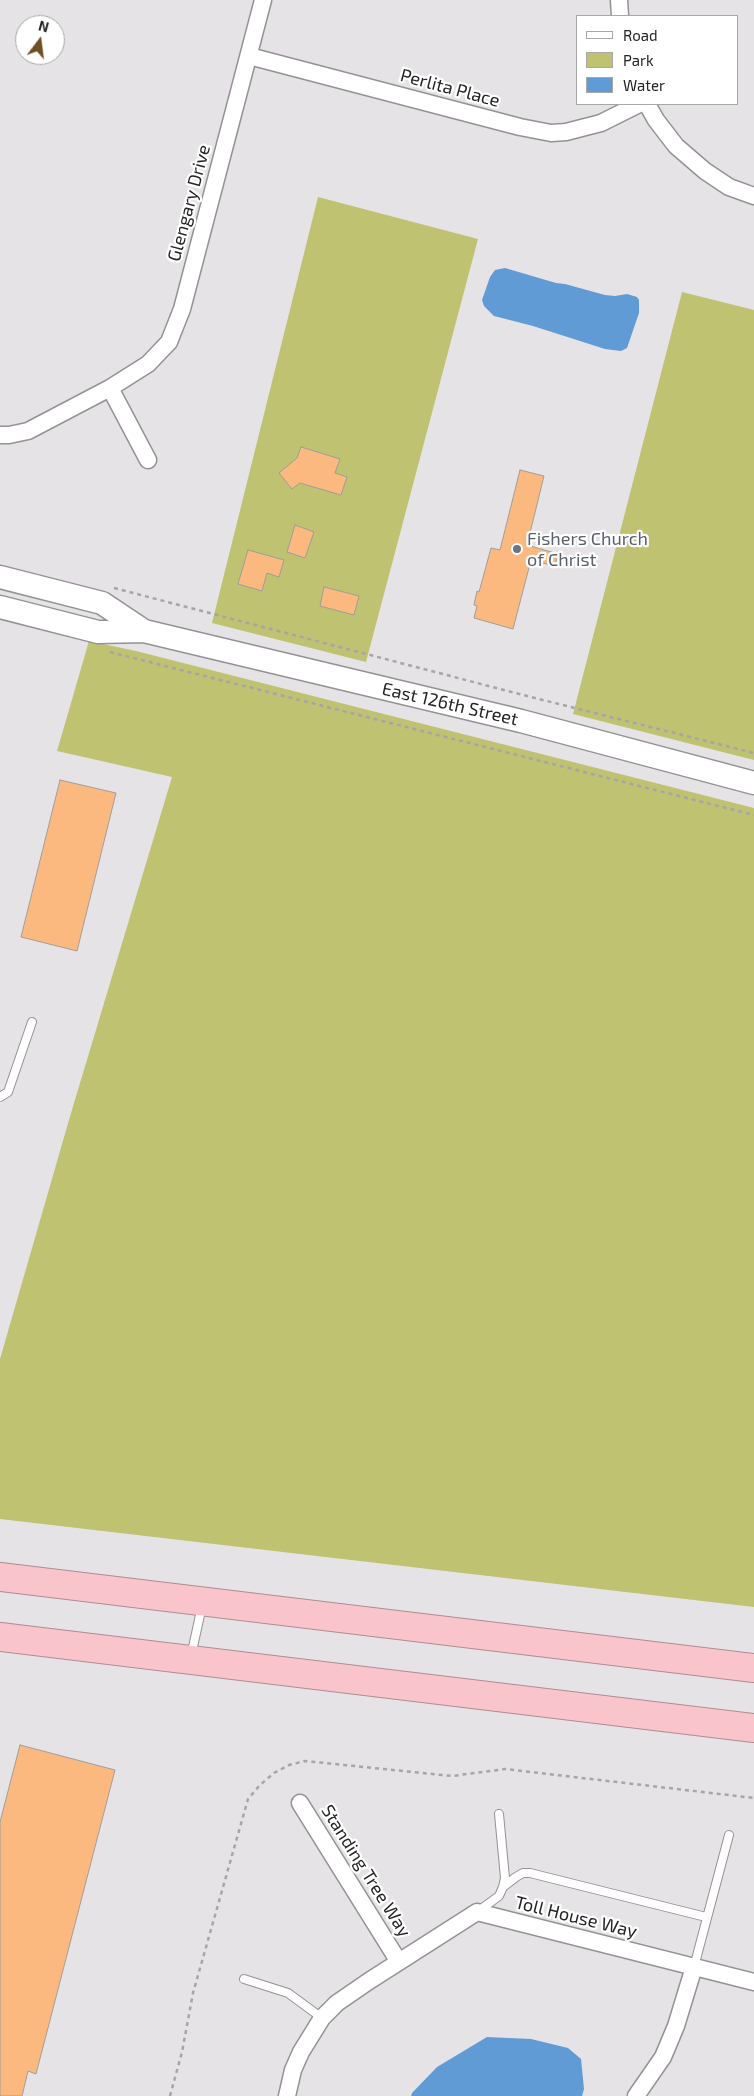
<!DOCTYPE html>
<html>
<head>
<meta charset="utf-8">
<style>
	body { margin:0 }
	#map { position:relative; width:754px; height:2096px; overflow:hidden; background:#e6e3e6; font-family:"Exo 2",sans-serif }
	canvas { display:block }
	.legend { position:absolute; left:576px; top:15px; width:162px; height:90px; box-sizing:border-box; background:#fff; border:1px solid #a8a8a8; margin:0; padding:6px 9px; list-style:none; font-size:15px; color:#262526 }
	.legend li { display:flex; align-items:center; gap:10px; height:25px }
	.legend b { width:25px; border:1px solid #a8a8a8 }
	.north { position:absolute; left:15px; top:15px; width:50px; height:50px; box-sizing:border-box; background:#fff; border:1px solid #a8a8a8; border-radius:50%; rotate:15deg; font-size:14px; font-weight:700; line-height:20px; text-align:center; color:#262526 }
	.north::after { content:''; display:block; margin:auto; width:18px; height:22px; background:#704f26; clip-path:polygon(50% 0,100% 100%,50% 72%,0 100%) }
</style>
</head>
<body>
<div id="map">
<canvas width="754" height="2096"></canvas>
<ul class="legend">
<li><b style="height:6px;background:#fff"></b>Road</li>
<li><b style="height:14px;background:#bfc271"></b>Park</li>
<li><b style="height:14px;background:#609bd6"></b>Water</li>
</ul>
<div class="north">N</div>
</div>
<script>
const g = document.querySelector('canvas').getContext('2d');
g.lineJoin = 'round';
function paint(path, color) {
  g.fillStyle = color;
  g.fill(path, 'evenodd');
}
function toPath(rows) {
  const path = new Path2D();
  for (const r of rows) {
    path.moveTo(r[0], r[1]);
    for (let i = 2; i < r.length; i += 2) path.lineTo(r[i], r[i + 1]);
  }
  return path;
}
function strokePath(path, color, width, dash) {
  g.strokeStyle = color;
  g.lineWidth = width;
  g.lineCap = dash ? 'butt' : 'round';
  g.setLineDash(dash || []);
  g.stroke(path);
}
function label(font, color, halo, rows, align = 'center') {
  g.font = font + ' "Exo 2",sans-serif';
  g.lineWidth = 4.5;
  g.setLineDash([]);
  g.textBaseline = 'middle';
  g.strokeStyle = halo;
  g.fillStyle = color;
  for (const [text, x, y, turn = 0] of rows) {
    g.save();
    g.translate(x, y);
    g.rotate((+turn || 0) * Math.PI / 180);
    g.textAlign = isNaN(turn) ? turn : align;
    if (halo) g.strokeText(text, 0, 0);
    g.fillText(text, 0, 0);
    g.restore();
  }
}
paint(toPath([
	[318,197,478,239,366,662,212,623],
	[682,292,754,310,754,760,573,714],
	[89,641,136,651,754,808,754,1607,0,1519,0,1359,71,1113,172,777,57,751]
]), '#bfc271');
paint(toPath([
	[505,268,556,283,565,284,605,295,615,296,627,294,637,297,639,300,639,313,627,348,621,351,605,349,533,326,494,316,484,306,482,300,490,277,495,270],
	[487,2037,531,2039,568,2048,581,2059,584,2089,582,2096,411,2096,412,2093,437,2067]
]), '#609bd6');
const building = toPath([
	[301,447,340,459,335,473,347,477,341,495,300,483,292,489,279,473,297,458,301,447],
	[520,470,544,476,527,545,558,554,555,566,531,560,513,629,474,618,477,606,474,605,477,591,479,592,491,548,500,550,520,470],
	[295,525,314,532,305,558,287,552,295,525],
	[248,550,284,560,279,577,267,573,262,591,238,584,248,550],
	[324,587,359,596,354,615,320,606,324,587],
	[60,780,116,793,77,951,21,937,60,780],
	[20,1745,115,1770,36,2074,28,2071,22,2096,0,2096,0,1822,20,1745]
]);
paint(building, '#fcb97f');
strokePath(building, '#a09d9a', 1);
const service = toPath([
	[0,1097,8,1092,32,1022],
	[191,1656,202,1606],
	[503,1887,516,1877,523,1873,530,1873,706,1917],
	[477,1912,499,1896,503,1887,505,1878,499,1814],
	[694,1967,729,1835],
	[244,1979,288,1993,322,2018]
]);
const minor = toPath([
	[619,0,620,16],
	[249,56,520,127,551,133,566,132,601,123,639,104],
	[647,104,656,120,676,146,705,171,729,187,754,196],
	[110,388,148,460],
	[0,435,9,435,28,431,110,388,148,364,169,342,182,309,263,0],
	[300,1803,399,1962],
	[287,2096,293,2070,301,2052,322,2018,337,2003,369,1981,477,1912,754,1982],
	[636,2096,663,2057,676,2026,694,1967]
]);
const secondary = toPath([
	[0,577,102,603,144,631],
	[0,607,98,632,144,631,521,721,754,783]
]);
const motorway = toPath([
	[0,1577,754,1668],
	[0,1637,754,1728]
]);
strokePath(service, '#959295', 10);
strokePath(minor, '#959295', 19);
strokePath(secondary, '#959295', 25);
strokePath(motorway, '#af8c92', 30);
strokePath(toPath([
	[114,588,523,695,754,753],
	[110,652,754,815],
	[170,2096,182,2052,193,1993,248,1799,260,1785,274,1773,289,1765,305,1761,452,1776,505,1769,754,1798]
]), '#a7a5a7', 2.5, [4, 4]);
strokePath(service, '#fff', 8);
strokePath(minor, '#fff', 16);
strokePath(secondary, '#fff', 22);
strokePath(motorway, '#f9c4cc', 28);
for (const [x, y, r, color] of [
	[517,549,5,"#6b7280"]
]) {
  const dot = new Path2D();
  dot.arc(x, y, r, 0, 2 * Math.PI);
  g.fillStyle = color;
  g.fill(dot);
  strokePath(dot, '#fff', 2);
}
label('18px', '#262526', '#fff', [
	["Perlita Place",450,88,15],
	["Glengary Drive",189,203,-75],
	["East 126th Street",450,704,13],
	["Standing Tree Way",366,1871,58],
	["Toll House Way",576,1917,14]
]);
label('18px', '#5b616d', '#fff', [
	["Fishers Church",527,539],
	["of Christ",527,560]
], 'left');
</script>
</body>
</html>
